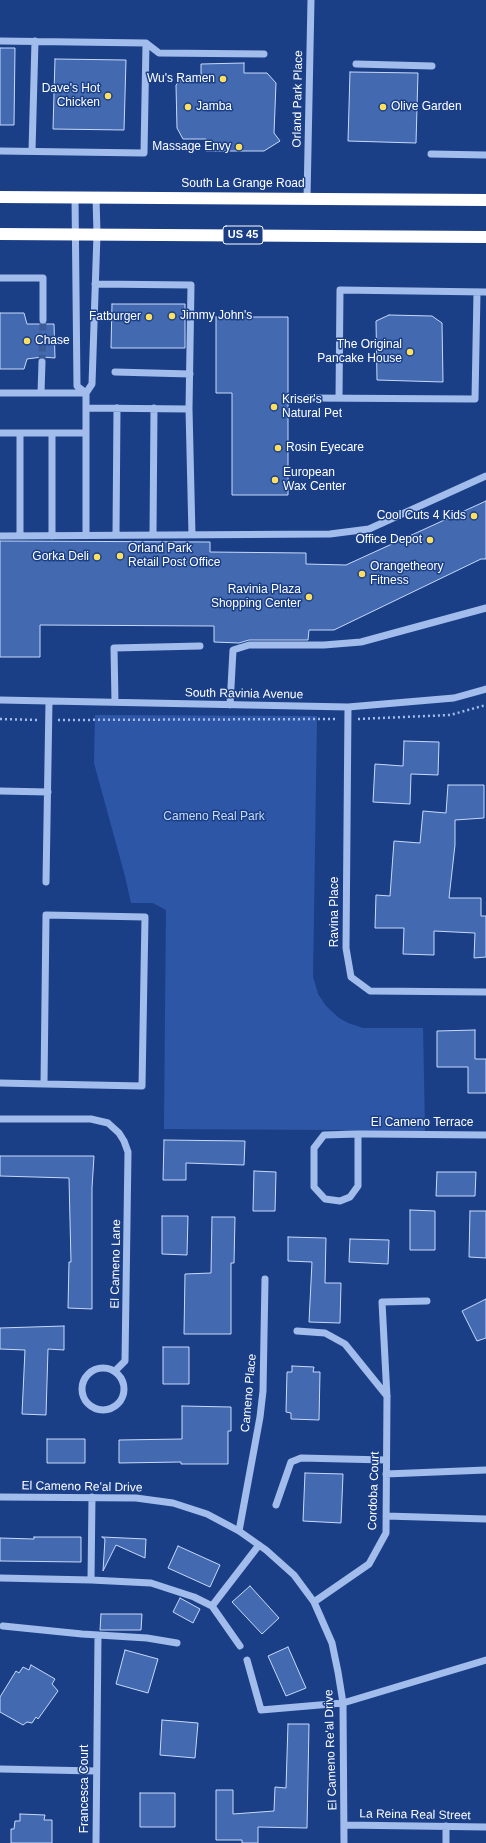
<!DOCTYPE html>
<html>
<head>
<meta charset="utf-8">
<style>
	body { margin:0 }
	canvas { display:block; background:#1a3f87 }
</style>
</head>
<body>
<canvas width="486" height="1843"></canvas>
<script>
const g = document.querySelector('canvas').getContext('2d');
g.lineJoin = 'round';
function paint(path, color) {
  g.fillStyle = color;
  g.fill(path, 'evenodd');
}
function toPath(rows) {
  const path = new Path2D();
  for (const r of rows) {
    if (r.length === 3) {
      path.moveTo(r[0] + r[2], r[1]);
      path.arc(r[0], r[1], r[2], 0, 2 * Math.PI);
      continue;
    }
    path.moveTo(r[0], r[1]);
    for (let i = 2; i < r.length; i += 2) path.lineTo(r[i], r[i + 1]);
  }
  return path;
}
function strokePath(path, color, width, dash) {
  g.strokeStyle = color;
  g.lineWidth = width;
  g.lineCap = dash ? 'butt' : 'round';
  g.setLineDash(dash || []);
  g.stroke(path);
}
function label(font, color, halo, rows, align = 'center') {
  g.font = font + ' Helvetica,sans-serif';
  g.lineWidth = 3;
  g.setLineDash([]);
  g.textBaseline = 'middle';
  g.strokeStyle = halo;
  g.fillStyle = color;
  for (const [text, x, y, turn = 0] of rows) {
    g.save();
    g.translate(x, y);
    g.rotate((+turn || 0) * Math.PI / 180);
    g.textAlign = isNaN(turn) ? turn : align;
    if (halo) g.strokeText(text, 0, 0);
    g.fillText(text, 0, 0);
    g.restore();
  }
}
paint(toPath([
	[95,715,317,716,313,977,318,994,326,1006,339,1018,348,1023,363,1028,423,1028,425,1131,365,1134,339,1130,164,1129,166,910,153,903,131,903,125,876,94,763]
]), '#2d57a6');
const building = toPath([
	[0,48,15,48,14,125,0,125,0,48],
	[55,59,126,60,124,130,53,129,55,59],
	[244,63,244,73,267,73,276,83,274,133,280,141,264,151,206,151,206,139,183,139,177,128,176,85,185,75,201,75,201,64,244,63],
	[350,72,418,73,416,143,348,141,350,72],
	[112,304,185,304,185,348,111,348,112,304],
	[0,313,24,313,27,324,54,324,55,358,42,357,27,359,24,369,0,369,0,313],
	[389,315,432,316,442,323,443,382,377,380,376,321,389,315],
	[216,317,288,317,288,495,232,495,232,393,216,393,216,317],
	[486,501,486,559,481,559,334,630,309,630,308,640,249,640,239,643,214,642,214,626,40,625,40,657,0,657,0,541,210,542,210,552,306,553,306,564,346,565,486,501],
	[404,741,439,742,438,775,411,774,410,804,373,802,375,764,403,766,404,741],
	[448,785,484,785,484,818,455,820,455,845,449,898,481,898,481,916,486,916,486,957,474,958,475,933,434,931,434,955,403,954,404,928,375,928,376,895,390,896,394,841,420,843,423,811,446,813,448,785],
	[475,1030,475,1059,486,1059,486,1093,468,1093,468,1067,437,1067,437,1031,475,1030],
	[164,1140,245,1141,244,1165,186,1163,186,1180,163,1180,164,1140],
	[0,1156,94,1156,92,1188,92,1309,68,1308,69,1262,71,1262,69,1178,0,1176,0,1156],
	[254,1171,276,1172,275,1211,253,1211,254,1171],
	[437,1172,476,1172,475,1196,436,1196,437,1172],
	[410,1210,435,1211,435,1250,410,1250,410,1210],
	[470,1211,486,1211,486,1258,469,1257,470,1211],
	[162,1216,188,1216,187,1255,162,1254,162,1216],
	[212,1217,235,1217,234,1263,231,1263,231,1334,184,1334,185,1274,211,1273,212,1217],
	[288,1237,326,1238,325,1283,341,1283,340,1323,309,1322,312,1262,288,1261,288,1237],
	[350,1239,389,1240,388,1264,349,1262,350,1239],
	[486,1299,486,1338,477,1341,462,1311,486,1299],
	[64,1326,64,1350,48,1349,46,1415,22,1414,25,1350,0,1349,0,1328,64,1326],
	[163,1347,189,1347,189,1384,163,1384,163,1347],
	[292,1366,314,1367,313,1372,320,1372,319,1420,291,1419,291,1413,286,1412,287,1372,292,1372,292,1366],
	[182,1406,231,1407,231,1431,228,1431,228,1464,181,1464,181,1462,119,1463,119,1440,182,1439,182,1406],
	[47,1439,85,1439,85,1463,47,1463,47,1439],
	[305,1473,343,1474,341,1523,303,1521,305,1473],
	[34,1537,81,1537,81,1562,0,1561,0,1538,34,1539,34,1537],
	[102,1537,146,1539,145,1558,116,1545,103,1571,105,1539,102,1537],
	[178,1546,220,1565,210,1587,168,1568,178,1546],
	[250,1586,279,1618,262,1634,232,1602,250,1586],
	[180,1598,200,1609,193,1623,173,1612,180,1598],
	[101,1614,142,1614,141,1630,100,1630,101,1614],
	[288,1647,306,1688,286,1696,268,1656,288,1647],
	[125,1650,158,1659,148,1693,116,1684,125,1650],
	[31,1665,55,1679,52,1684,58,1691,38,1719,36,1717,32,1723,27,1722,23,1725,0,1712,0,1697,16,1671,19,1673,23,1667,29,1670,31,1665],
	[162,1720,198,1723,195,1758,160,1755,162,1720],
	[288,1724,309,1724,307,1828,258,1827,258,1843,242,1843,242,1840,216,1840,216,1790,233,1790,233,1814,274,1811,275,1787,286,1788,288,1724],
	[140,1793,175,1793,175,1827,140,1827,140,1793],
	[20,1814,45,1815,44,1820,52,1820,52,1843,11,1843,11,1829,14,1829,15,1821,20,1821,20,1814]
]);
paint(building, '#4369b1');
strokePath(building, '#c7d9f9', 1);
strokePath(toPath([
	[42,362,43,320]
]), '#3c5c99', 7, [7, 3.5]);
strokePath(toPath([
	[0,719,39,720],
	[358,719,450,715,486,705],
	[58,720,337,719]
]), '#a2bcec', 2.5, [2, 3]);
strokePath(toPath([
	[0,41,146,43,159,53,264,54],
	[356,64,432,66],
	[0,151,144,153,146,43],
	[32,151,35,41],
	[431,154,486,155],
	[75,197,77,386,86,393],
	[307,198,311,0],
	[0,278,43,278,43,320],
	[95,284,191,285,189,409,192,535],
	[115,372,190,374],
	[0,393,86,393],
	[41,393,42,362],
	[308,398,475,399,477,292],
	[339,398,340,290,486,292],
	[86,408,189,409],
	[0,433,86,433],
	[20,433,20,536],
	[86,535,86,393,92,384,97,234,96,197],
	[116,535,117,408],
	[153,535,154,408],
	[0,536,330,534,369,529,486,476],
	[52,536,52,433],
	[0,700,348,707,454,698,486,689],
	[115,702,114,648,200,646],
	[230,705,233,650,249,645,324,645,361,642,486,608],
	[348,707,346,948,351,977,370,991,486,992],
	[0,791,48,792],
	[46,882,49,701],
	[0,1083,44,1084,142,1086,145,917,46,915,44,1084],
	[0,1119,91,1119,108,1123,119,1133,124,1141,128,1152,125,1361,115,1371],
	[358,1134,358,1186,350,1197,340,1201,325,1199,314,1187,314,1148,324,1135,358,1134,365,1134,486,1135],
	[297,1331,325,1333,345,1344,387,1396],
	[103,1389,21],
	[386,1474,486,1470],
	[0,1497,136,1498,173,1503,207,1514,239,1531,266,1550,294,1575,314,1602,332,1643,338,1672,343,1703,344,1843],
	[276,1505,291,1462,301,1458,386,1460],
	[386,1516,486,1519],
	[239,1531,260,1417,263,1391,265,1279],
	[0,1578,91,1580,92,1497],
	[91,1580,151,1583,194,1597,212,1606,259,1545],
	[314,1602,369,1564,386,1533,387,1397,382,1302,427,1301],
	[212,1606,240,1646],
	[3,1626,82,1634,147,1638,177,1643],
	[247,1660,261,1710,343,1703,486,1660],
	[0,1769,96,1771],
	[344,1825,486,1827],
	[96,1843,98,1635],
	[446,1843,446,1826]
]), '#a2bcec', 7);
strokePath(toPath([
	[0,197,486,200],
	[0,234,486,237]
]), '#fff', 12);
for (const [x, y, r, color] of [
	[223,79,4,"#ffe05e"],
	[108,96,4,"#ffe05e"],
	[188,107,4,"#ffe05e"],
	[383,107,4,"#ffe05e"],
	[239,147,4,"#ffe05e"],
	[172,316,4,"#ffe05e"],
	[149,317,4,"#ffe05e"],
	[27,341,4,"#ffe05e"],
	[410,352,4,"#ffe05e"],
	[274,407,4,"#ffe05e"],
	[278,448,4,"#ffe05e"],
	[275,480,4,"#ffe05e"],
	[474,516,4,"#ffe05e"],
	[430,540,4,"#ffe05e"],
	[120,556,4,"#ffe05e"],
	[97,557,4,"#ffe05e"],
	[362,574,4,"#ffe05e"],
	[309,597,4,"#ffe05e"]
]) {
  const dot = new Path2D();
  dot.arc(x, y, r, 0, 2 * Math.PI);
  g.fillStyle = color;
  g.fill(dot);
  strokePath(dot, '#1a3f87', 1.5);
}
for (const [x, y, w] of [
	[243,235,40]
]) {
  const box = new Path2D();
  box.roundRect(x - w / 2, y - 9, w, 18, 3);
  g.fillStyle = '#1a3f87';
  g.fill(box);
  strokePath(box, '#fff', 1);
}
label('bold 11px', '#fff', null, [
	["US 45",243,235]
]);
label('12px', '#fff', '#1a3f87', [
	["Wu's Ramen",215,79],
	["Dave's Hot",100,89],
	["Chicken",100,103],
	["Jamba",196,107,"left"],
	["Olive Garden",391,107,"left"],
	["Massage Envy",231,147],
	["Jimmy John's",180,316,"left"],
	["Fatburger",141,317],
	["Chase",35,341,"left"],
	["The Original",402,345],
	["Pancake House",402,359],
	["Kriser's",282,400,"left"],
	["Natural Pet",282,414,"left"],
	["Rosin Eyecare",286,448,"left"],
	["European",283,473,"left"],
	["Wax Center",283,487,"left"],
	["Cool Cuts 4 Kids",466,516],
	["Office Depot",422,540],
	["Orland Park",128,549,"left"],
	["Retail Post Office",128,563,"left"],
	["Gorka Deli",89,557],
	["Orangetheory",370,567,"left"],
	["Fitness",370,581,"left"],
	["Ravinia Plaza",301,590],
	["Shopping Center",301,604]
], 'right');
label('12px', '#fff', '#1a3f87', [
	["Orland Park Place",298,99,-89],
	["South La Grange Road",243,184],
	["South Ravinia Avenue",244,694,1],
	["Ravina Place",335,912,-90],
	["El Cameno Terrace",422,1123],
	["El Cameno Lane",116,1264,-89],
	["Cameno Place",249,1393,-85],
	["El Cameno Re'al Drive",82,1487,1],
	["Cordoba Court",374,1491,-88],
	["El Cameno Re'al Drive",331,1750,-92],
	["Francesca Court",85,1789,-90],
	["La Reina Real Street",415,1815,1]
]);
label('12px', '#c7d9f9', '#1a3f87', [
	["Cameno Real Park",214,817]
]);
</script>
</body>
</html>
